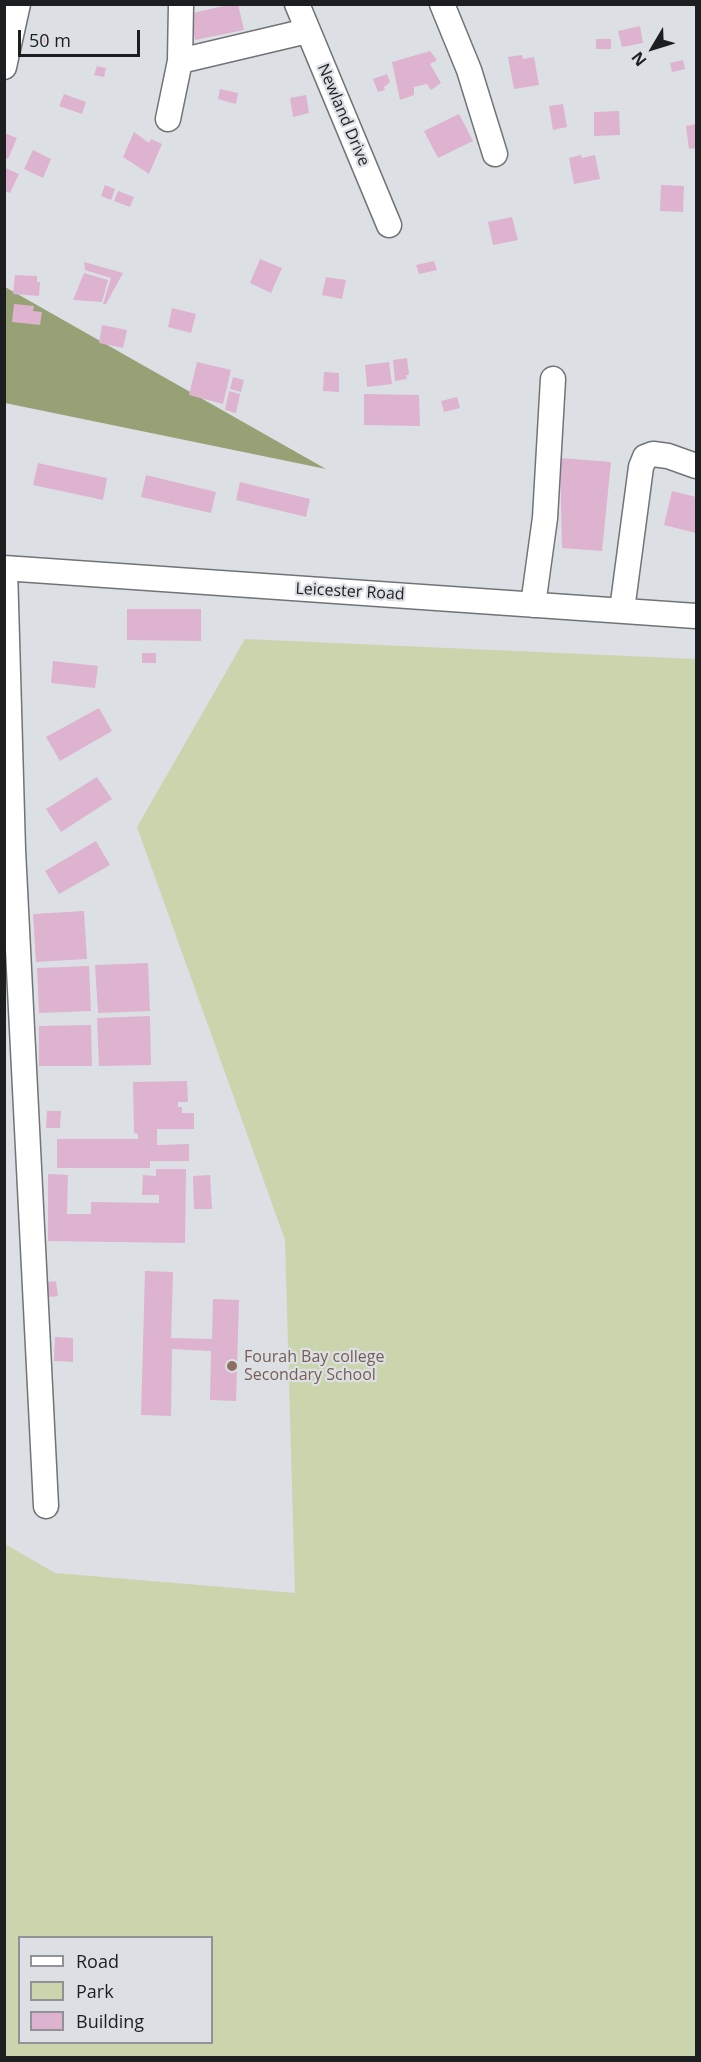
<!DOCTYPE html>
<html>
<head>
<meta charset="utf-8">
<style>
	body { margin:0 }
	#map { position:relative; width:701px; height:2062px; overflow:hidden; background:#dce0e4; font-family:"Open Sans",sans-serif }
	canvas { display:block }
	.frame { position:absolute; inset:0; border:6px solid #1d1e20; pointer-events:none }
	.legend { position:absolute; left:18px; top:1936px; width:195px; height:108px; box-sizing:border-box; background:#dce0e4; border:2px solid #909296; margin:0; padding:8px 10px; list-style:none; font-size:18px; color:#1d1e20 }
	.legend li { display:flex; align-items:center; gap:12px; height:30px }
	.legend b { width:30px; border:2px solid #909296 }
	.north { position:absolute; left:623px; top:18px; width:60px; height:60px; -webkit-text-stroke:4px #dce0e4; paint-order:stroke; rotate:232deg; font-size:16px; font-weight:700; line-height:24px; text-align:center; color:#1d1e20 }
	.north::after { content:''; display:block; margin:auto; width:21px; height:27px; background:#1d1e20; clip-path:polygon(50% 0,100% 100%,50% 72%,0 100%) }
	.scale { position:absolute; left:18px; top:30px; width:122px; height:27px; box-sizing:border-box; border:3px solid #1d1e20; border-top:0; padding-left:8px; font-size:18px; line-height:21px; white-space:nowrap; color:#1d1e20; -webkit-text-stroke:4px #dce0e4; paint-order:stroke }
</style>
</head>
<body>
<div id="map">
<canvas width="701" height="2062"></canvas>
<div class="frame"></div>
<ul class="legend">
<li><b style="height:8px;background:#fff"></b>Road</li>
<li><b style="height:16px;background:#cad5ae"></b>Park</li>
<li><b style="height:16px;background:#ddb3cf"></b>Building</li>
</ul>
<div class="north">N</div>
<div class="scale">50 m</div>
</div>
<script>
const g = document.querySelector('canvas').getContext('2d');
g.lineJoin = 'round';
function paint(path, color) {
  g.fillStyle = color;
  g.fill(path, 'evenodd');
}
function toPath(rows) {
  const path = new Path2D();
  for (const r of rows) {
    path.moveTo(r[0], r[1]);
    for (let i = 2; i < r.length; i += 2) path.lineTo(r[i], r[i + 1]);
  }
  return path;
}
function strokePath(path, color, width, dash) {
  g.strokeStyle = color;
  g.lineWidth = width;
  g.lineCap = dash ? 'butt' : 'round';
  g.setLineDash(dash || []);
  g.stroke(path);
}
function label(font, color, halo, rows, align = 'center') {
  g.font = font + ' "Open Sans",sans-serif';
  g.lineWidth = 4.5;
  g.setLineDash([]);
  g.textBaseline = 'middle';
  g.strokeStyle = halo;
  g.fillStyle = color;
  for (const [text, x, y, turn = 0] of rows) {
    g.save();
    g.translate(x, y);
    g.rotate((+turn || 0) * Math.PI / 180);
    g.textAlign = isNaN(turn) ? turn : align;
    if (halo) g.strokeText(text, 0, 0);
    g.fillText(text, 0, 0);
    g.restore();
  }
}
paint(toPath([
	[245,639,696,659,696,2057,5,2057,5,1544,55,1573,295,1593,285,1240,137,827],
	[20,1938,212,1938,212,2042,20,2042]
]), '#cad5ae');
paint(toPath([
	[5,287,326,469,5,403]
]), '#96a175');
paint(toPath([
	[232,4,238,4,244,30,195,40,189,14],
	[640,26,643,43,622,47,618,31],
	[40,33,50,37,47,46,36,42],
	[596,39,611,39,611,49,596,49],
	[430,51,437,60,430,64,441,83,431,90,427,84,414,87,414,95,400,100,392,62],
	[522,55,523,59,534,57,539,85,514,89,508,57],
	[683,60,685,69,672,72,670,63],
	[97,66,106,68,104,77,94,75],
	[387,74,390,82,384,87,385,90,378,92,373,79],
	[220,89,238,93,236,104,218,99],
	[64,94,86,102,82,114,59,106],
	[306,95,309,113,293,117,290,98],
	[563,104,567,127,553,130,549,106],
	[619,111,620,135,594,136,594,112],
	[459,114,473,141,438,158,424,131],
	[696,124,696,148,689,149,686,126],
	[134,132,149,143,151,139,162,144,149,174,123,157],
	[4,133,17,138,8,159,4,157],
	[33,150,51,159,43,178,24,169],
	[581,155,582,158,595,155,600,179,574,184,569,158],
	[5,168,19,174,10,193,5,191],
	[105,185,115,189,111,200,101,196],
	[661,185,684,186,683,212,660,211],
	[118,191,134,197,130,207,114,201],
	[512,217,518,240,493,245,488,222],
	[260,259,282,268,271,293,250,283],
	[434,261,437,270,419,274,416,265],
	[84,262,123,273,106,304,103,304,111,278,85,270],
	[84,273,108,280,102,302,73,300],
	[15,275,37,276,37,282,40,282,39,296,13,294],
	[326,277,346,280,342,299,322,295],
	[14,304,34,306,33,311,42,312,40,325,12,322],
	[172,308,196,314,191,333,168,327],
	[102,325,127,330,123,348,99,343],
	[407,358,409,375,406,375,407,379,395,381,393,360],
	[197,362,231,370,223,404,189,395],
	[389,362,392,384,367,387,365,365],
	[324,372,339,373,339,392,323,391],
	[233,377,244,380,241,392,230,389],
	[229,391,240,394,236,413,225,410],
	[364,394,419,395,420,426,364,425],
	[457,397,460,408,444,412,441,401],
	[560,458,611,462,602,551,562,548],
	[38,463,107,478,103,500,33,485],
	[146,475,216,492,211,513,141,497],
	[240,482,310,499,306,517,236,500],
	[672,491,696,497,696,533,664,525],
	[127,609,201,609,201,641,127,640],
	[142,653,156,653,156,663,142,663],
	[53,661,98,666,95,688,51,683],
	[99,708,112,731,60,761,46,737],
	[97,777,112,799,61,832,46,809],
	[96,841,110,865,59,894,45,871],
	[84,911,87,959,36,962,33,914],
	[148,963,150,1011,98,1013,95,965],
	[89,966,91,1011,39,1013,37,968],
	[150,1016,151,1065,99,1066,97,1018],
	[91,1025,92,1066,39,1066,39,1026],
	[187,1081,188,1102,178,1102,178,1107,182,1107,182,1113,194,1113,194,1129,157,1129,157,1145,189,1144,189,1161,150,1161,150,1168,57,1168,57,1139,138,1139,138,1134,134,1133,133,1082],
	[47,1111,61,1111,60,1128,46,1128],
	[156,1169,186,1169,185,1243,48,1241,48,1174,68,1175,67,1214,91,1214,91,1202,159,1203,159,1195,142,1195,143,1175,156,1176],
	[210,1175,212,1209,194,1209,193,1176],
	[145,1271,173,1272,171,1338,212,1339,213,1299,239,1300,236,1401,210,1400,211,1351,172,1349,171,1416,141,1415],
	[56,1281,58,1296,49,1297,47,1282],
	[55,1337,73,1338,73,1362,54,1361]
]), '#ddb3cf');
const minor = toPath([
	[297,4,389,225],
	[442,4,469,70,495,154],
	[180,61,181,4],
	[4,67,18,4],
	[168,119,180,61,307,31],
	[4,568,696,616],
	[5,568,13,850,46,1506],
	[533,605,545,518,553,379],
	[622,610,641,467,645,457,653,454,668,456,696,466]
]);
strokePath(minor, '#707477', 27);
strokePath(minor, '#fff', 24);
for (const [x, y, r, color] of [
	[232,1366,6,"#8d6e63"]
]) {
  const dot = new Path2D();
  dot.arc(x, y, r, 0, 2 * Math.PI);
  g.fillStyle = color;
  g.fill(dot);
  strokePath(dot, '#dce0e4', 2);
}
label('16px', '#1d1e20', '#dce0e4', [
	["Newland Drive",343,115,67],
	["Leicester Road",350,592,3]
]);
label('16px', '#785e54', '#dce0e4', [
	["Fourah Bay college",244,1357],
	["Secondary School",244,1375]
], 'left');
</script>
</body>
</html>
